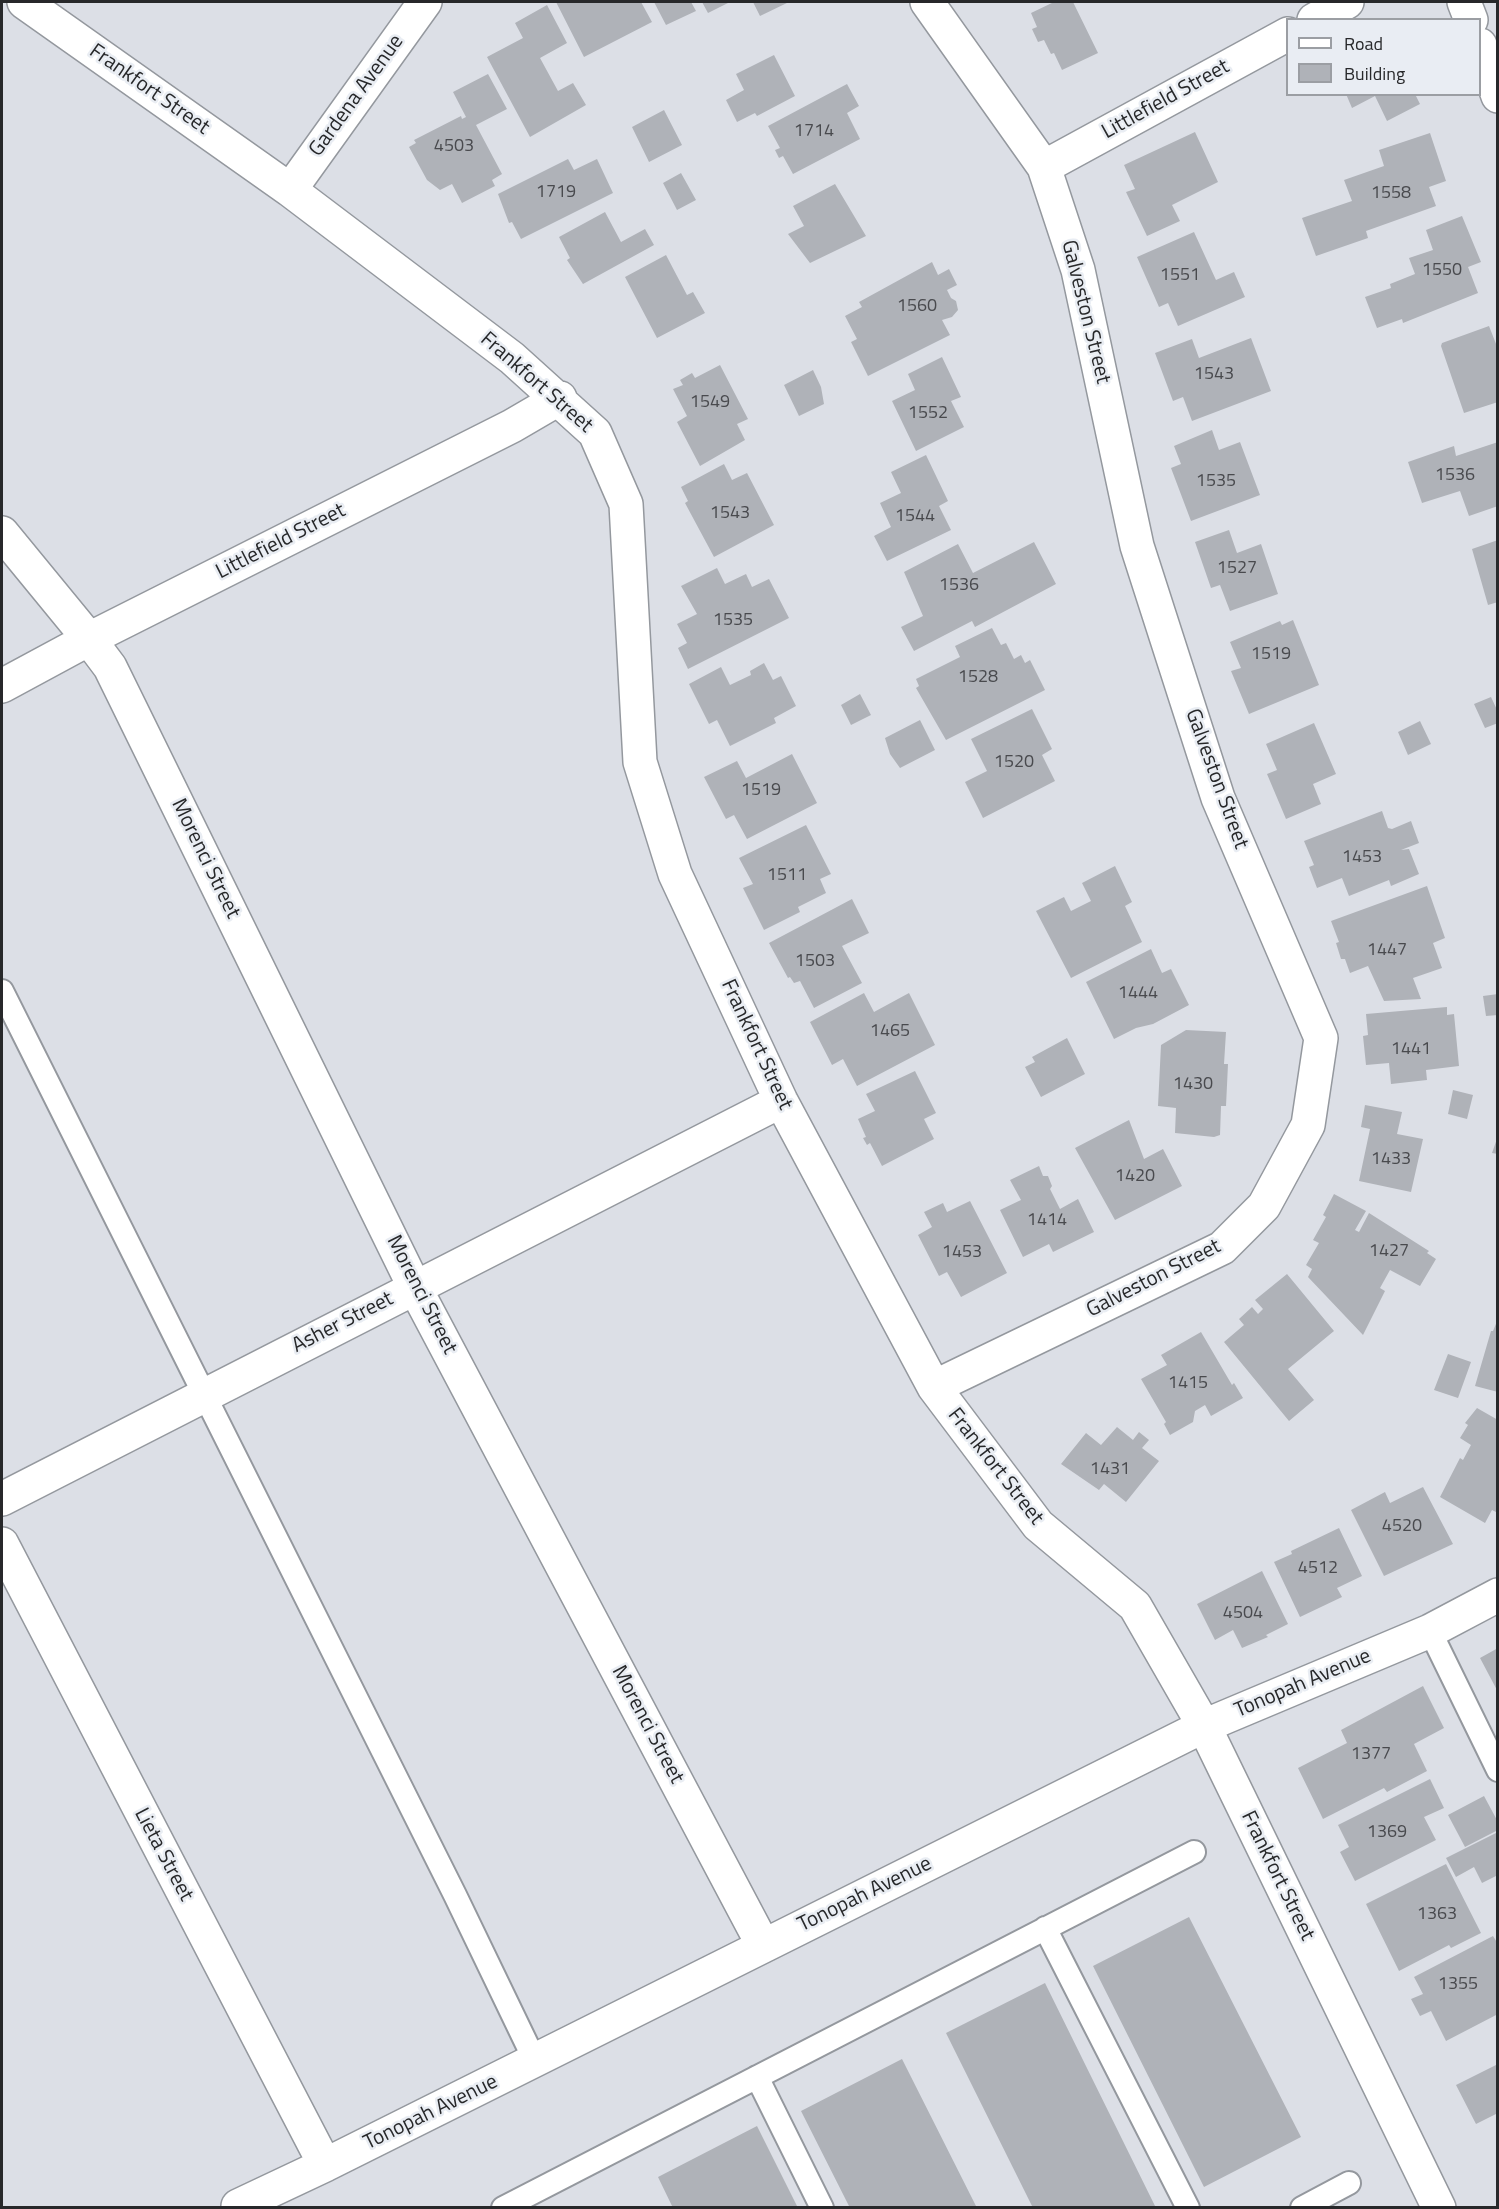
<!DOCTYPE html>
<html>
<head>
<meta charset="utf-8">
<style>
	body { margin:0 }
	#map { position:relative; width:1499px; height:2209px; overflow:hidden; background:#dcdfe6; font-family:"Titillium Web",sans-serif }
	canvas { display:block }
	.frame { position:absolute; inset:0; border:3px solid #27282a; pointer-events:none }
	.legend { position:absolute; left:1286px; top:18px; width:195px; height:78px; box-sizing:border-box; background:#e9edf3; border:2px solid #9b9ea3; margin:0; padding:8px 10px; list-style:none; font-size:18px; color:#27282a }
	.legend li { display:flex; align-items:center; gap:12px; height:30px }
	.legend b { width:30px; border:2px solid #9b9ea3 }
</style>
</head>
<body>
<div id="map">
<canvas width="1499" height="2209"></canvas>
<div class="frame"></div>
<ul class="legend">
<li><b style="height:8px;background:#fff"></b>Road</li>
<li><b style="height:16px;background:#afb2b8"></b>Building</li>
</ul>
</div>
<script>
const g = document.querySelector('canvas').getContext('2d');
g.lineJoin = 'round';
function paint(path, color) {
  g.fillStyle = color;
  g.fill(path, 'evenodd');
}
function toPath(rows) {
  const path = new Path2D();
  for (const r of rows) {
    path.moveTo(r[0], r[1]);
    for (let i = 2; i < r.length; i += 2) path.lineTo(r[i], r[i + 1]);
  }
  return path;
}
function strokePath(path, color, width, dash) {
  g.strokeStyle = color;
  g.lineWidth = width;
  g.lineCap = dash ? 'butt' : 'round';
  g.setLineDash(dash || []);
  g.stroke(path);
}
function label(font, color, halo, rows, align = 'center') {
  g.font = font + ' "Titillium Web",sans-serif';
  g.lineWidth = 5;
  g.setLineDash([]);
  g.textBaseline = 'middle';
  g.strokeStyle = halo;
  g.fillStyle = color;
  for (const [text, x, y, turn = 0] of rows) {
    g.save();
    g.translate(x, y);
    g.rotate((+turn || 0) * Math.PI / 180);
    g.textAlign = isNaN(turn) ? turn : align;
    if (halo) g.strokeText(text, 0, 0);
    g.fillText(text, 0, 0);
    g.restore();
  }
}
paint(toPath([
	[556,2,641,2,652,22,584,57],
	[654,2,691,2,696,11,666,25],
	[702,2,730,2,708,13],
	[753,2,789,2,760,16],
	[1054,2,1073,2,1098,53,1062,70,1054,53,1051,54,1044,40,1038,42,1032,29,1037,27,1031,13],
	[547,5,567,43,540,58,558,91,573,83,586,105,530,137,487,57,523,38,515,23],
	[774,55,795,96,757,116,755,113,737,122,726,100,744,90,736,74],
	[488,74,507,109,476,125,502,174,492,180,495,186,462,203,452,184,440,190,427,180,409,147,416,143,414,140,461,116,462,119,466,117,453,92],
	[847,84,859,106,847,113,860,139,793,174,783,156,779,158,775,150,780,148,768,126],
	[1346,94,1415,94,1420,104,1387,121,1375,96,1352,108],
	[664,110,682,145,649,162,632,127],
	[1195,132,1218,182,1172,205,1180,221,1147,236,1126,192,1135,189,1124,165],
	[1430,133,1446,181,1429,187,1436,206,1366,231,1368,238,1316,256,1302,218,1352,201,1344,180,1384,166,1379,150],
	[568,159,574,170,597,159,613,193,521,239,512,222,509,223,498,194],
	[681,173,696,200,677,210,663,183],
	[835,184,866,236,810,263,788,234,804,226,793,206],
	[605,212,621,242,645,229,654,245,583,284,567,260,570,258,559,237],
	[1462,216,1481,262,1468,267,1478,293,1403,323,1402,319,1377,328,1365,297,1391,288,1390,284,1415,274,1409,258,1433,250,1426,230],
	[1194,232,1216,280,1234,272,1245,297,1178,326,1168,303,1159,307,1137,257],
	[666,255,687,295,693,292,705,313,657,338,625,277],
	[932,262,938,275,949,269,957,285,947,290,951,298,956,301,958,310,952,317,942,320,950,335,868,376,851,342,857,339,845,316,862,307,859,302],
	[1489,326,1498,349,1498,402,1464,413,1441,346,1442,343],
	[1251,338,1271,391,1192,421,1183,397,1173,401,1155,353,1192,339,1199,358],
	[942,357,961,397,951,401,964,427,916,451,892,401,915,390,908,374],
	[720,365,748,419,737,424,745,440,700,466,677,422,687,416,673,389,683,385,680,380,692,373,695,378],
	[813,370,821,387,824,404,799,416,784,385],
	[1212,430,1219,450,1240,442,1260,495,1191,521,1171,468,1181,464,1174,446],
	[1498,442,1498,506,1469,516,1460,491,1422,503,1408,462,1454,446,1456,456],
	[926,455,948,501,939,506,951,530,887,561,874,536,891,527,880,503,901,493,891,472],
	[724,464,732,480,747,473,774,525,714,557,685,503,688,501,681,487],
	[1229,530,1237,553,1261,544,1278,594,1230,611,1220,585,1211,588,1195,542],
	[1498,540,1498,602,1488,605,1472,549],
	[1034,542,1056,584,975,627,972,621,914,651,901,627,923,616,904,572,958,544,973,573],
	[717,568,725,584,746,574,752,587,769,579,789,618,688,669,678,648,687,643,677,624,697,614,681,586],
	[1293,620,1319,685,1249,714,1231,671,1241,668,1230,642,1280,621,1282,625],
	[992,628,1001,645,1006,643,1014,659,1021,655,1025,663,1030,660,1045,690,946,740,916,688,919,686,916,679,960,657,955,646],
	[764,663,773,680,781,676,796,706,774,718,776,723,730,746,717,720,709,724,689,684,721,667,730,685,751,675,750,671],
	[860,694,871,715,851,725,841,705],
	[1491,697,1498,712,1498,723,1485,728,1474,704],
	[1032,709,1052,749,1042,755,1055,781,983,818,965,782,987,771,971,739],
	[920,720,935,750,900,768,890,754,885,738],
	[1420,721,1431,744,1408,755,1398,732],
	[1314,723,1336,774,1313,784,1321,804,1286,819,1267,774,1277,770,1266,744],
	[792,754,817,803,747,839,734,815,726,819,704,777,737,761,746,778],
	[1382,811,1388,828,1392,829,1411,821,1419,843,1401,850,1409,849,1419,874,1391,886,1389,880,1349,896,1342,878,1317,888,1309,867,1314,865,1304,841],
	[806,825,831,874,820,879,826,893,798,907,800,912,764,930,743,888,753,884,739,858],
	[1115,866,1132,902,1125,906,1142,942,1071,978,1036,911,1064,897,1071,911,1091,901,1082,883],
	[1427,886,1445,938,1433,943,1442,968,1413,978,1421,999,1384,1001,1368,966,1350,973,1345,959,1341,959,1336,943,1339,942,1331,921],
	[852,899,869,933,842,946,862,983,814,1008,800,981,794,983,790,977,788,978,769,943],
	[1151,949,1162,973,1171,969,1189,1005,1153,1024,1136,1028,1114,1039,1086,982],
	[864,993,874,1012,909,993,935,1045,857,1086,843,1059,832,1065,810,1022],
	[1498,994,1498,1015,1486,1016,1483,996],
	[1447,1007,1447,1015,1454,1014,1459,1066,1426,1070,1427,1080,1391,1084,1389,1063,1366,1065,1363,1036,1368,1035,1366,1014],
	[1186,1030,1226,1032,1224,1064,1228,1064,1226,1106,1221,1106,1220,1135,1214,1137,1175,1133,1176,1108,1158,1106,1161,1045],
	[1067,1038,1085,1074,1041,1097,1025,1067,1035,1062,1032,1057],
	[915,1071,936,1113,924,1119,934,1139,882,1166,870,1143,867,1145,863,1138,866,1137,858,1119,875,1111,866,1094],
	[1453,1090,1473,1095,1467,1119,1448,1114],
	[1365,1105,1402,1112,1397,1134,1423,1139,1411,1192,1359,1181,1370,1129,1361,1127],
	[1129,1120,1144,1159,1163,1149,1182,1186,1115,1220,1075,1148],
	[1498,1136,1498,1154,1492,1153],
	[1039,1166,1043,1176,1048,1176,1052,1186,1050,1189,1060,1209,1078,1199,1094,1232,1053,1252,1049,1244,1023,1257,1000,1210,1021,1200,1010,1180],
	[1334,1194,1366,1211,1355,1230,1359,1232,1369,1213,1429,1251,1427,1253,1436,1259,1420,1286,1390,1270,1380,1288,1385,1291,1363,1335,1308,1277,1312,1269,1306,1265,1319,1243,1313,1240,1326,1217,1323,1215],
	[970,1201,1007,1273,961,1297,947,1272,939,1276,918,1235,932,1227,924,1212,943,1203,947,1212],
	[1287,1274,1334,1331,1288,1369,1314,1400,1289,1421,1224,1342,1244,1325,1239,1319,1252,1307,1258,1314,1263,1309,1255,1300],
	[1498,1319,1498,1392,1475,1386,1491,1331,1493,1331],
	[1201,1332,1232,1385,1234,1383,1243,1398,1211,1416,1205,1405,1195,1411,1193,1422,1170,1435,1164,1424,1166,1422,1141,1379,1167,1365,1161,1355],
	[1448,1354,1471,1362,1458,1398,1434,1390],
	[1477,1408,1498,1420,1498,1513,1492,1510,1485,1523,1440,1497,1460,1458,1463,1460,1471,1445,1460,1438,1468,1425,1465,1423],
	[1117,1427,1133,1440,1139,1432,1149,1440,1142,1448,1159,1461,1126,1502,1104,1484,1099,1490,1061,1464,1086,1433,1101,1445],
	[1423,1487,1453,1544,1384,1576,1351,1510,1385,1492,1390,1503],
	[1339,1528,1362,1576,1337,1588,1342,1597,1300,1617,1274,1562,1292,1554,1291,1551],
	[1262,1571,1288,1624,1266,1635,1268,1637,1242,1648,1233,1630,1215,1640,1197,1604],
	[1498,1648,1498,1692,1480,1658],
	[1423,1686,1444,1728,1414,1744,1427,1771,1387,1792,1384,1788,1323,1819,1298,1768,1347,1743,1341,1730],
	[1430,1779,1444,1808,1424,1817,1436,1840,1355,1881,1340,1852,1349,1847,1338,1825],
	[1484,1796,1498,1822,1498,1830,1465,1847,1448,1815],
	[1498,1832,1498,1875,1482,1883,1474,1867,1456,1877,1446,1858],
	[1446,1864,1481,1933,1451,1948,1449,1945,1399,1971,1366,1904],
	[1189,1917,1301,2137,1204,2187,1093,1966],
	[1493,1936,1498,1944,1498,2014,1446,2041,1431,2011,1420,2016,1411,1999,1423,1994,1414,1977],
	[1045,1983,1156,2208,1033,2208,946,2033],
	[902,2059,977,2208,850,2208,801,2111],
	[1498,2064,1498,2113,1476,2124,1456,2085],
	[757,2126,798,2208,673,2208,658,2177]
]), '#afb2b8');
const lane = toPath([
	[2,991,455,1895,535,2061],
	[1430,1631,1498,1770],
	[1045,1928,1188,2208],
	[757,2077,822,2208],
	[503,2208,1194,1852],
	[1302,2208,1349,2183]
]);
const street = toPath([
	[24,2,290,190,512,358,595,433,626,504,640,762,675,874,781,1101,934,1387,1038,1525,1135,1606,1204,1726,1439,2208],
	[927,2,1044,167,1078,270,1137,546,1218,798,1321,1038,1308,1125,1264,1206,1222,1248,934,1387],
	[1464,2,1471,20],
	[1314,20,1347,2],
	[1480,45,1498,96],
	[1044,167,1288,34],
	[290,190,425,2],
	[2,533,89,639,110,667,414,1286,763,1945],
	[2,686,89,639,512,426,560,398],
	[2,1499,781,1101],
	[2,1544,325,2165],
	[238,2206,325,2165,1204,1726,1430,1631,1498,1595]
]);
strokePath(lane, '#94989e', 26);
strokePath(street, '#94989e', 36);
strokePath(lane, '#fff', 22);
strokePath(street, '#fff', 33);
label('18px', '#494a4e', null, [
	["1714",814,132],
	["4503",454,147],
	["1719",556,193],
	["1558",1391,194],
	["1550",1442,271],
	["1551",1180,276],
	["1560",917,307],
	["1543",1214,375],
	["1549",710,403],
	["1552",928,414],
	["1536",1455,476],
	["1535",1216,482],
	["1543",730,514],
	["1544",915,517],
	["1527",1237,569],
	["1536",959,586],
	["1535",733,621],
	["1519",1271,655],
	["1528",978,678],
	["1520",1014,763],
	["1519",761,791],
	["1453",1362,858],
	["1511",787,876],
	["1447",1387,951],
	["1503",815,962],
	["1444",1138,994],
	["1465",890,1032],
	["1441",1411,1050],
	["1430",1193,1085],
	["1433",1391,1160],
	["1420",1135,1177],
	["1414",1047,1221],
	["1427",1389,1252],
	["1453",962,1253],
	["1415",1188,1384],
	["1431",1110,1470],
	["4520",1402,1527],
	["4512",1318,1569],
	["4504",1243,1614],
	["1377",1371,1755],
	["1369",1387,1833],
	["1363",1437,1915],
	["1355",1458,1985]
]);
label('21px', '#27282a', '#e9edf3', [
	["Frankfort Street",149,90,35],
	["Gardena Avenue",357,96,-54],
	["Littlefield Street",1166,100,-29],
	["Galveston Street",1085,312,76],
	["Frankfort Street",536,383,41],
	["Littlefield Street",281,542,-27],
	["Galveston Street",1216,779,70],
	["Morenci Street",205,859,64],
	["Frankfort Street",756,1045,65],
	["Galveston Street",1154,1279,-27],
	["Morenci Street",421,1295,63],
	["Asher Street",343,1323,-27],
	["Frankfort Street",995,1467,52],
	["Tonopah Avenue",1303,1684,-23],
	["Morenci Street",647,1725,62],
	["Lieta Street",163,1855,62],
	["Frankfort Street",1277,1876,64],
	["Tonopah Avenue",865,1895,-26],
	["Tonopah Avenue",431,2113,-26]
]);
</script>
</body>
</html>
